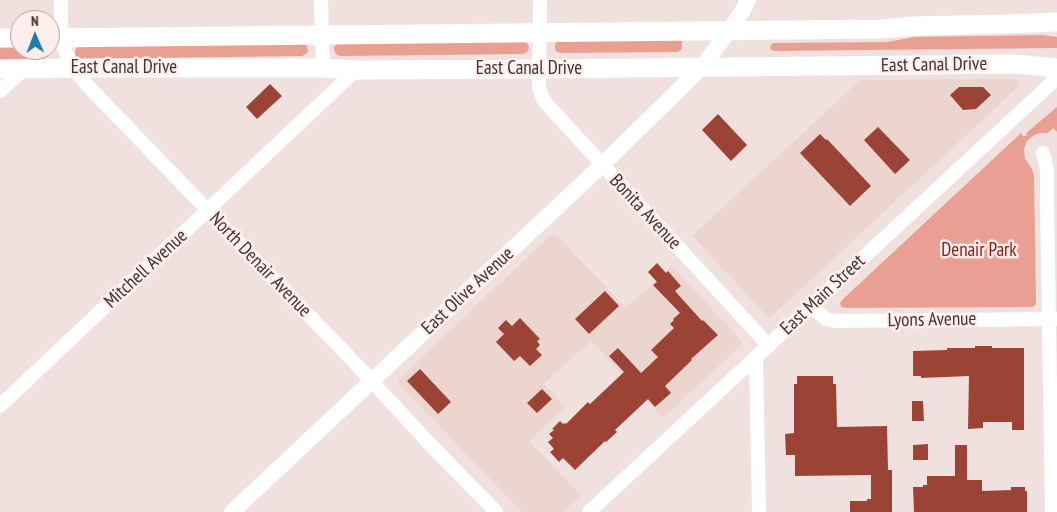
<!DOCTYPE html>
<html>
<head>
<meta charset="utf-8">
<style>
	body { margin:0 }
	#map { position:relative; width:1057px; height:512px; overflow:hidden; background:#f1e1de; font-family:"PT Sans Narrow",sans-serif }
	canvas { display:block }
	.north { position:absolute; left:10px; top:10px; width:50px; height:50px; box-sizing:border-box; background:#ffeeeb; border:1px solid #b1a4a2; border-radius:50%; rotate:359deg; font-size:14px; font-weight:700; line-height:20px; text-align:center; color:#3b3534 }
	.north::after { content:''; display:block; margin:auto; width:18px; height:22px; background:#1c7da9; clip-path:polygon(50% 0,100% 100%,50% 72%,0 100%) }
</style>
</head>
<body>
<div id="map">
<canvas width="1057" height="512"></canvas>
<div class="north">N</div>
</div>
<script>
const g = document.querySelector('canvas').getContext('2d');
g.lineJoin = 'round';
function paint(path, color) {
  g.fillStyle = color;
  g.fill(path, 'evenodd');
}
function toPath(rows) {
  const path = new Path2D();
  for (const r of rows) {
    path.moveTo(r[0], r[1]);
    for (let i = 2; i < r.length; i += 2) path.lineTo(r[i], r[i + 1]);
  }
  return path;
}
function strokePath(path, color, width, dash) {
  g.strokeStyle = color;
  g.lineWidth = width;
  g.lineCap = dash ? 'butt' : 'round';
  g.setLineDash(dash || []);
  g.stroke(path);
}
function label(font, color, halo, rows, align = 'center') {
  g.font = font + ' "PT Sans Narrow",sans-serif';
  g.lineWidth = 5;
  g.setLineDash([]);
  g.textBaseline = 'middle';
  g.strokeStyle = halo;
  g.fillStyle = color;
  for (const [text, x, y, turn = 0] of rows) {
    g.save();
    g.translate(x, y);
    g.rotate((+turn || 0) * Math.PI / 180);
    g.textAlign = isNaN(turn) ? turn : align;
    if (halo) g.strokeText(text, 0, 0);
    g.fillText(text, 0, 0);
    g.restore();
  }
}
paint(toPath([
	[1015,79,1020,82,1020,84,1018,87,771,317,767,316,692,236,860,80],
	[554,232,626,308,672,266,740,339,741,344,739,347,663,418,591,341,544,384,565,407,529,441,581,495,563,512,522,512,400,385,398,380]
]), '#ecd4cf');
paint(toPath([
	[1042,35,1057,37,1057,48,775,51,771,50,770,47,772,44,774,43,887,42,914,37],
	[679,40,682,41,682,48,681,50,677,52,562,53,557,52,555,49,555,45,557,41],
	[524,41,528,44,529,48,527,52,523,54,341,56,337,55,334,51,334,47,337,44],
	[303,43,307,46,308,52,306,54,302,56,82,59,76,57,75,52,76,48,79,46],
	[20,46,20,50,48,50,48,56,43,59,0,60,0,47],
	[1057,107,1057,132,1053,128,1048,133,1040,133,1034,135,1027,141,1024,149,1025,159,1032,169,1034,176,1036,302,1035,306,1031,307,847,308,841,307,840,303,842,300,1021,133,1023,136,1026,136,1027,134,1026,133]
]), '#e9a093');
paint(toPath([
	[270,84,282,96,257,119,246,107],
	[959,87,983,87,991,95,976,109,963,110,950,95],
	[718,114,747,145,731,161,702,130],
	[878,127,910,160,895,174,864,140],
	[820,134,826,140,827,139,871,186,850,206,800,153],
	[657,263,666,273,668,271,681,286,675,291,702,321,703,320,718,335,691,359,692,360,665,386,671,393,655,407,648,399,615,430,617,432,606,442,605,441,575,470,563,458,559,462,550,452,554,449,548,442,553,438,549,434,554,430,552,429,560,421,563,424,565,423,566,424,588,402,590,404,624,372,609,356,618,348,641,373,658,357,651,350,674,328,670,324,674,320,673,319,680,313,653,285,657,282,648,272],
	[605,291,619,306,589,334,575,319],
	[520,318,540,339,537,341,540,345,536,349,542,355,530,366,520,356,514,361,496,342,504,334,498,328,506,320,512,326],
	[975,346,992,346,992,348,1024,348,1024,430,1012,430,1012,422,983,422,983,428,968,429,969,376,921,378,921,376,913,376,913,351,947,350,947,348,975,348],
	[420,369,451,402,438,414,407,381],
	[797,376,833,376,833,384,836,384,837,427,887,426,888,470,892,470,892,512,850,512,850,501,867,501,867,499,871,499,871,475,795,476,795,455,786,455,785,434,794,433,794,384,797,384],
	[542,389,552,399,537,413,527,403],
	[912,401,923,401,924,421,912,421],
	[928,444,928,460,913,460,913,445],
	[955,445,967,445,967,480,982,480,982,491,1011,490,1011,487,1025,487,1025,491,1027,491,1027,512,914,512,913,487,923,487,923,485,927,485,927,476,955,476]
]), '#9b4335');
strokePath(toPath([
	[61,0,61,23,64,48,73,68,85,83,354,362,427,441,496,512],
	[321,0,323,68],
	[540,0,539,88,544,101,769,346],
	[0,91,24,69],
	[1043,153,1047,170,1047,202,1052,512],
	[811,307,826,319,836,321,1057,319],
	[756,359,759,512],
	[0,406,356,70],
	[589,512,1057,78]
]), '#fff', 14);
strokePath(toPath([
	[232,512,602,165,701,68,729,31,743,10,748,0]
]), '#fff', 16);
strokePath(toPath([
	[0,38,20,38],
	[50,38,882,29,915,26,1006,24,1057,22],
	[0,69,73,68,323,68,356,70,539,69,1014,64,1027,65,1057,68]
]), '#fff', 19);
label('19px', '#3b3534', '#ffeeeb', [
	["East Canal Drive",934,65,-1],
	["East Canal Drive",124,68],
	["East Canal Drive",529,69],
	["Bonita Avenue",645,212,47],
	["North Denair Avenue",260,265,46],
	["Mitchell Avenue",146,269,-43],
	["East Olive Avenue",468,291,-43],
	["East Main Street",823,295,-43],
	["Lyons Avenue",932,320,-1]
]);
label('19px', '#8a180b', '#ffeeeb', [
	["Denair Park",979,251]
]);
</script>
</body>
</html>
